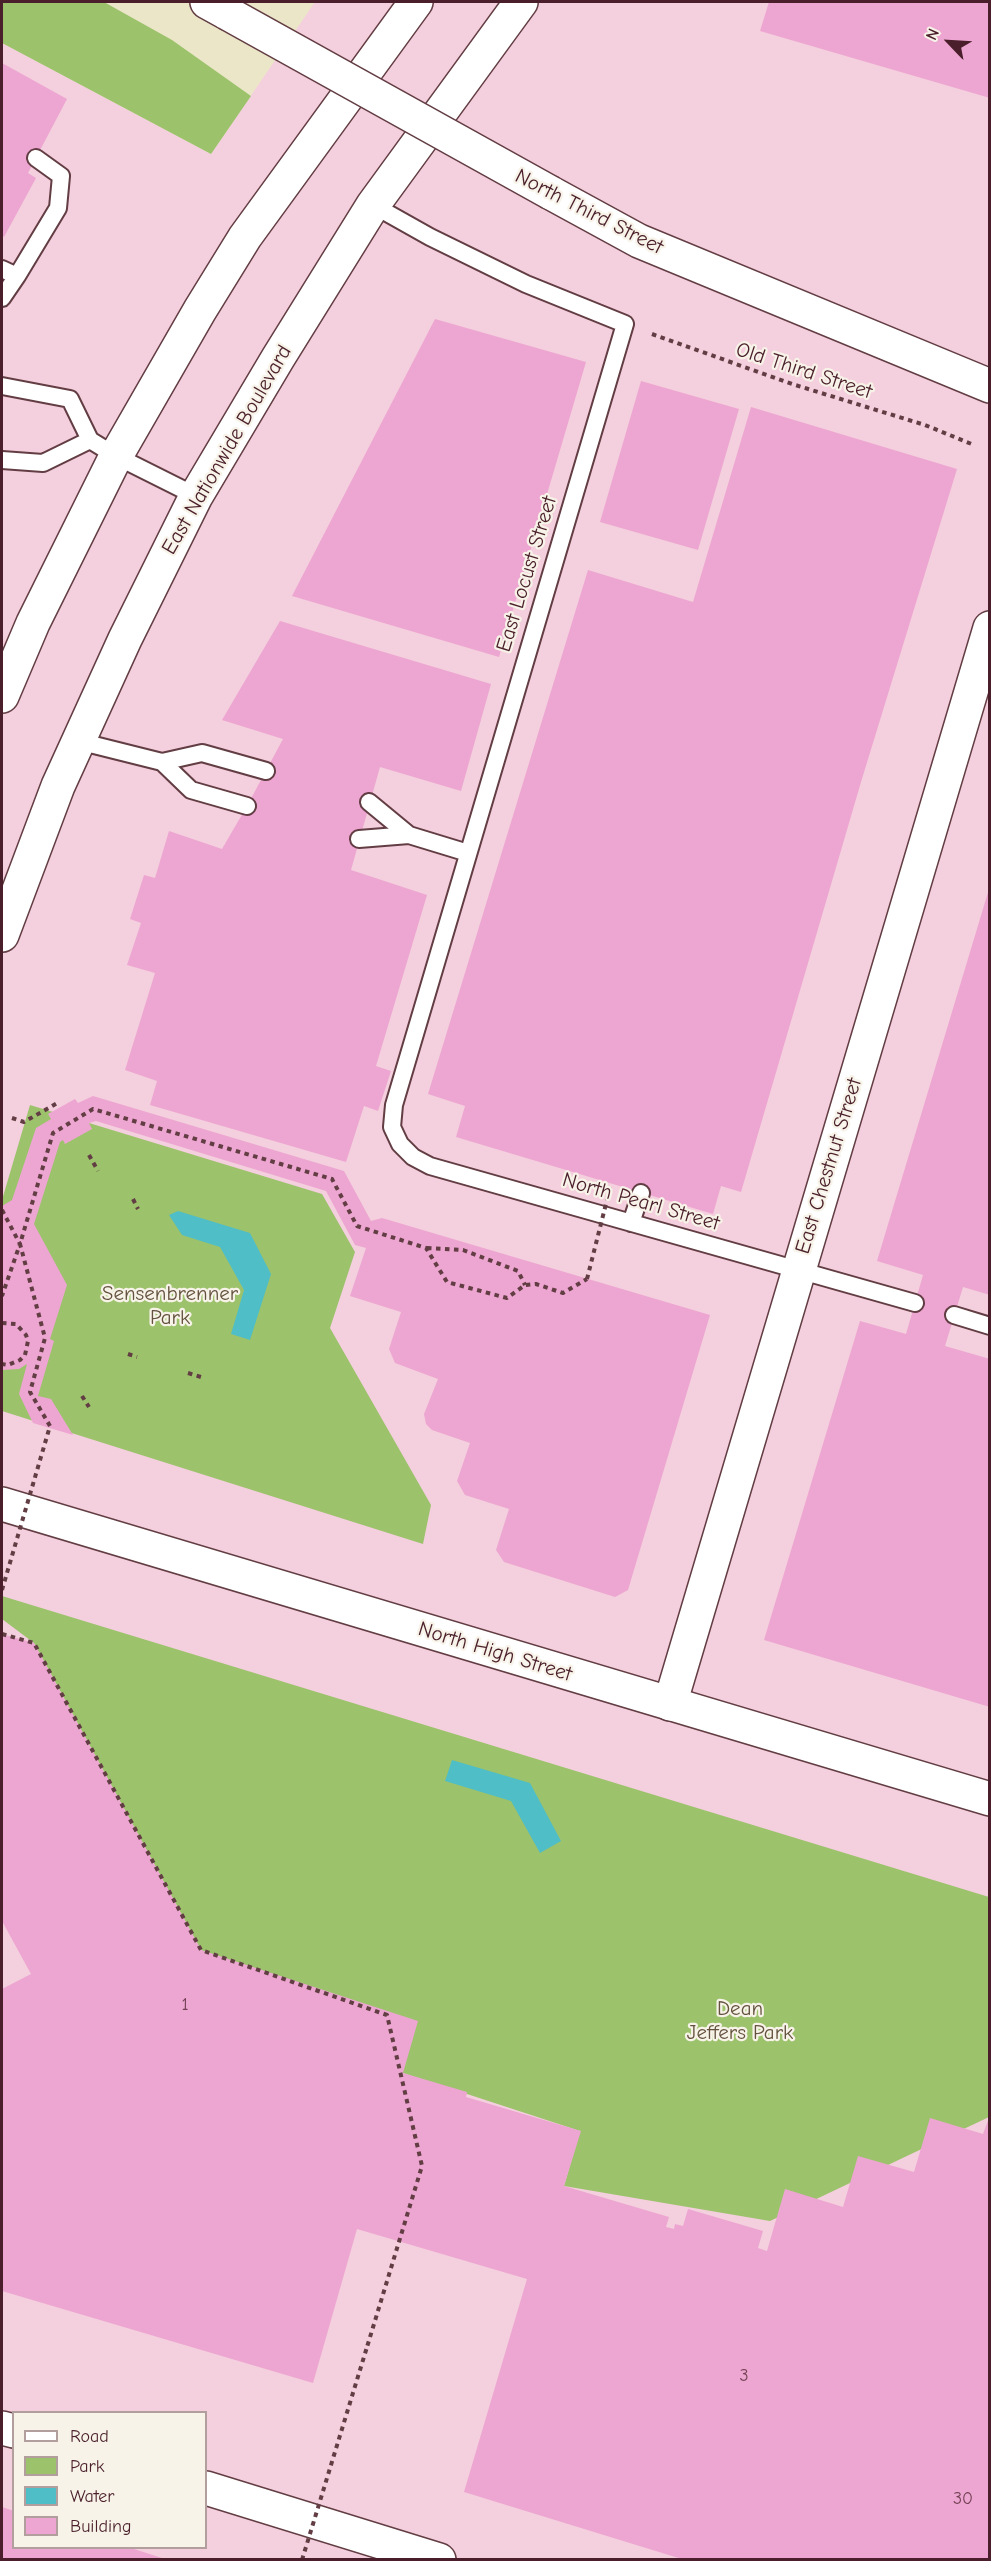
<!DOCTYPE html>
<html>
<head>
<meta charset="utf-8">
<style>
	body { margin:0 }
	#map { position:relative; width:991px; height:2561px; overflow:hidden; background:#ece6c9; font-family:"Comic Neue",sans-serif }
	canvas { display:block }
	.frame { position:absolute; inset:0; border:3px solid #4a1f2b; pointer-events:none }
	.legend { position:absolute; left:12px; top:2411px; width:195px; height:138px; box-sizing:border-box; background:#f7f3e8; border:2px solid #b29e9c; margin:0; padding:8px 10px; list-style:none; font-size:18px; color:#4a1f2b }
	.legend li { display:flex; align-items:center; gap:12px; height:30px }
	.legend b { width:30px; border:2px solid #b29e9c }
	.north { position:absolute; left:919px; top:12px; width:60px; height:60px; -webkit-text-stroke:4px #f7f3e8; paint-order:stroke; rotate:295deg; font-size:16px; font-weight:700; line-height:24px; text-align:center; color:#4a1f2b }
	.north::after { content:''; display:block; margin:auto; width:21px; height:27px; background:#4a1f2b; clip-path:polygon(50% 0,100% 100%,50% 72%,0 100%) }
</style>
</head>
<body>
<div id="map">
<canvas width="991" height="2561"></canvas>
<div class="frame"></div>
<ul class="legend">
<li><b style="height:8px;background:#fff"></b>Road</li>
<li><b style="height:16px;background:#9cc26c"></b>Park</li>
<li><b style="height:16px;background:#50bec6"></b>Water</li>
<li><b style="height:16px;background:#eda6d1"></b>Building</li>
</ul>
<div class="north">N</div>
</div>
<script>
const g = document.querySelector('canvas').getContext('2d');
g.lineJoin = 'round';
function paint(path, color) {
  g.fillStyle = color;
  g.fill(path, 'evenodd');
}
function toPath(rows) {
  const path = new Path2D();
  for (const r of rows) {
    path.moveTo(r[0], r[1]);
    for (let i = 2; i < r.length; i += 2) path.lineTo(r[i], r[i + 1]);
  }
  return path;
}
function strokePath(path, color, width, dash) {
  g.strokeStyle = color;
  g.lineWidth = width;
  g.lineCap = dash ? 'butt' : 'round';
  g.setLineDash(dash || []);
  g.stroke(path);
}
function label(font, color, halo, rows, align = 'center') {
  g.font = font + ' "Comic Neue",sans-serif';
  g.lineWidth = 4.5;
  g.setLineDash([]);
  g.textBaseline = 'middle';
  g.strokeStyle = halo;
  g.fillStyle = color;
  for (const [text, x, y, turn = 0] of rows) {
    g.save();
    g.translate(x, y);
    g.rotate((+turn || 0) * Math.PI / 180);
    g.textAlign = isNaN(turn) ? turn : align;
    if (halo) g.strokeText(text, 0, 0);
    g.fillText(text, 0, 0);
    g.restore();
  }
}
paint(toPath([
	[315,2,989,2,989,2559,2,2559,2,43,211,154],
	[14,2412,206,2412,206,2548,14,2548]
]), '#f4cfdd');
paint(toPath([
	[2,2,104,2,172,40,251,96,211,154,2,43],
	[30,1105,322,1194,355,1252,330,1328,431,1505,423,1544,2,1411,2,1200],
	[2,1596,989,1897,989,2117,770,2221,564,2186,580,2131,403,2073,201,1950,34,1643,2,1619]
]), '#9cc26c');
paint(toPath([
	[178,1211,250,1233,271,1274,250,1340,231,1334,244,1290,220,1247,182,1235,169,1215],
	[452,1760,530,1783,561,1841,540,1853,511,1801,445,1781]
]), '#50bec6');
paint(toPath([
	[769,2,990,2,990,98,760,31],
	[2,63,67,99,28,173,36,178,4,237,2,235],
	[435,319,586,362,499,657,292,596],
	[641,381,739,409,698,550,600,522],
	[751,407,957,469,861,782,741,1192,721,1186,713,1214,456,1137,465,1106,428,1094,588,570,693,602],
	[280,621,491,684,461,791,380,767,351,870,427,895,376,1066,391,1071,378,1111,364,1106,346,1162,150,1105,157,1081,125,1070,155,973,127,965,141,923,130,919,144,875,155,878,169,831,222,849,247,806,283,739,222,720],
	[989,889,990,1295,963,1287,945,1346,990,1359,990,1707,764,1640,860,1321,906,1334,915,1303,923,1275,877,1261],
	[93,1096,344,1171,371,1221,382,1218,710,1315,628,1590,615,1597,504,1562,496,1550,509,1509,465,1495,457,1481,470,1443,432,1430,426,1424,424,1414,438,1379,395,1363,389,1349,401,1312,350,1296,366,1248,355,1245,326,1191,96,1121,89,1123,92,1129,65,1144,63,1140,60,1142,34,1224,67,1285,50,1339,54,1341,38,1396,51,1399,73,1435,33,1423,19,1394,27,1364,19,1369,2,1370,2,1206,12,1200,36,1128,51,1119,48,1114,75,1099,78,1103],
	[2,1634,34,1643,201,1950,418,2021,403,2073,467,2092,466,2097,581,2131,564,2186,669,2217,666,2227,674,2229,675,2224,683,2226,688,2209,763,2231,758,2248,767,2251,785,2189,843,2207,858,2156,914,2172,930,2118,983,2134,990,2115,990,2560,685,2560,464,2492,527,2279,357,2229,313,2383,2,2291,2,1989,31,1974,2,1921],
	[2,2507,14,2511,14,2548,131,2548,168,2560,2,2560]
]), '#eda6d1');
const lane = toPath([
	[373,205,430,237,526,284,625,324,394,1105,392,1127,400,1144,413,1157,430,1166,915,1303],
	[2,269,17,276,2,298],
	[17,276,58,208,61,176,36,158],
	[2,386,70,399,90,440,116,456,196,496],
	[2,460,43,463,90,440],
	[78,741,162,762,202,753,266,771],
	[162,762,191,790,247,806],
	[369,802,409,835],
	[359,839,409,835,468,853],
	[631,1223,641,1193],
	[954,1315,990,1326]
]);
const secondary = toPath([
	[2,696,33,623,116,456,200,310,245,237,416,2],
	[2,935,58,786,125,639,196,496,278,358,373,205,521,2],
	[670,1704,990,628],
	[2,2428,14,2431],
	[206,2488,439,2560]
]);
const primary = toPath([
	[207,2,227,13],
	[551,193,639,241,990,386],
	[2,1504,990,1799]
]);
strokePath(lane, '#623d43', 20);
strokePath(secondary, '#623d43', 36);
strokePath(primary, '#623d43', 36);
strokePath(toPath([
	[652,334,792,384,925,425,974,445],
	[12,1118,24,1122,59,1102],
	[89,1155,98,1171],
	[133,1199,138,1209],
	[2,1210,20,1244,2,1296],
	[427,1248,463,1250,518,1271,525,1285],
	[2,1323,16,1324,26,1335,28,1341,25,1355,20,1360,8,1365,2,1364],
	[128,1354,137,1357],
	[188,1373,201,1377],
	[82,1396,89,1407],
	[50,1426,30,1392,45,1338,20,1244,53,1133,93,1109,332,1179,357,1226,426,1248,447,1282,507,1298,525,1285,536,1284,563,1293,587,1279],
	[2,1634,34,1643,201,1950,387,2015,422,2166,367,2347]
]), '#623d43', 4, [4.5, 4.5]);
strokePath(lane, '#fff', 16);
strokePath(secondary, '#fff', 33);
strokePath(primary, '#fff', 33);
const primaryBridge = toPath([
	[227,13,551,193]
]);
strokePath(primaryBridge, '#623d43', 36, []);
strokePath(toPath([
	[587,1279,611,1184],
	[2,1590,50,1426],
	[302,2560,367,2347]
]), '#623d43', 4, [4.5, 4.5]);
strokePath(primaryBridge, '#fff', 33);
label('18px', '#734154', null, [
	["1",185,2005],
	["3",744,2376],
	["30",963,2499]
]);
label('21px', '#4a1f2b', '#f7f3e8', [
	["North Third Street",589,212,27],
	["Old Third Street",804,371,18],
	["East Nationwide Boulevard",227,450,-60],
	["East Locust Street",527,574,-73],
	["East Chestnut Street",829,1166,-73],
	["North Pearl Street",641,1202,16],
	["North High Street",495,1652,17]
]);
label('21px', '#63503e', '#f7f3e8', [
	["Sensenbrenner",170,1294],
	["Park",170,1318],
	["Dean",740,2009],
	["Jeffers Park",740,2033]
]);
</script>
</body>
</html>
